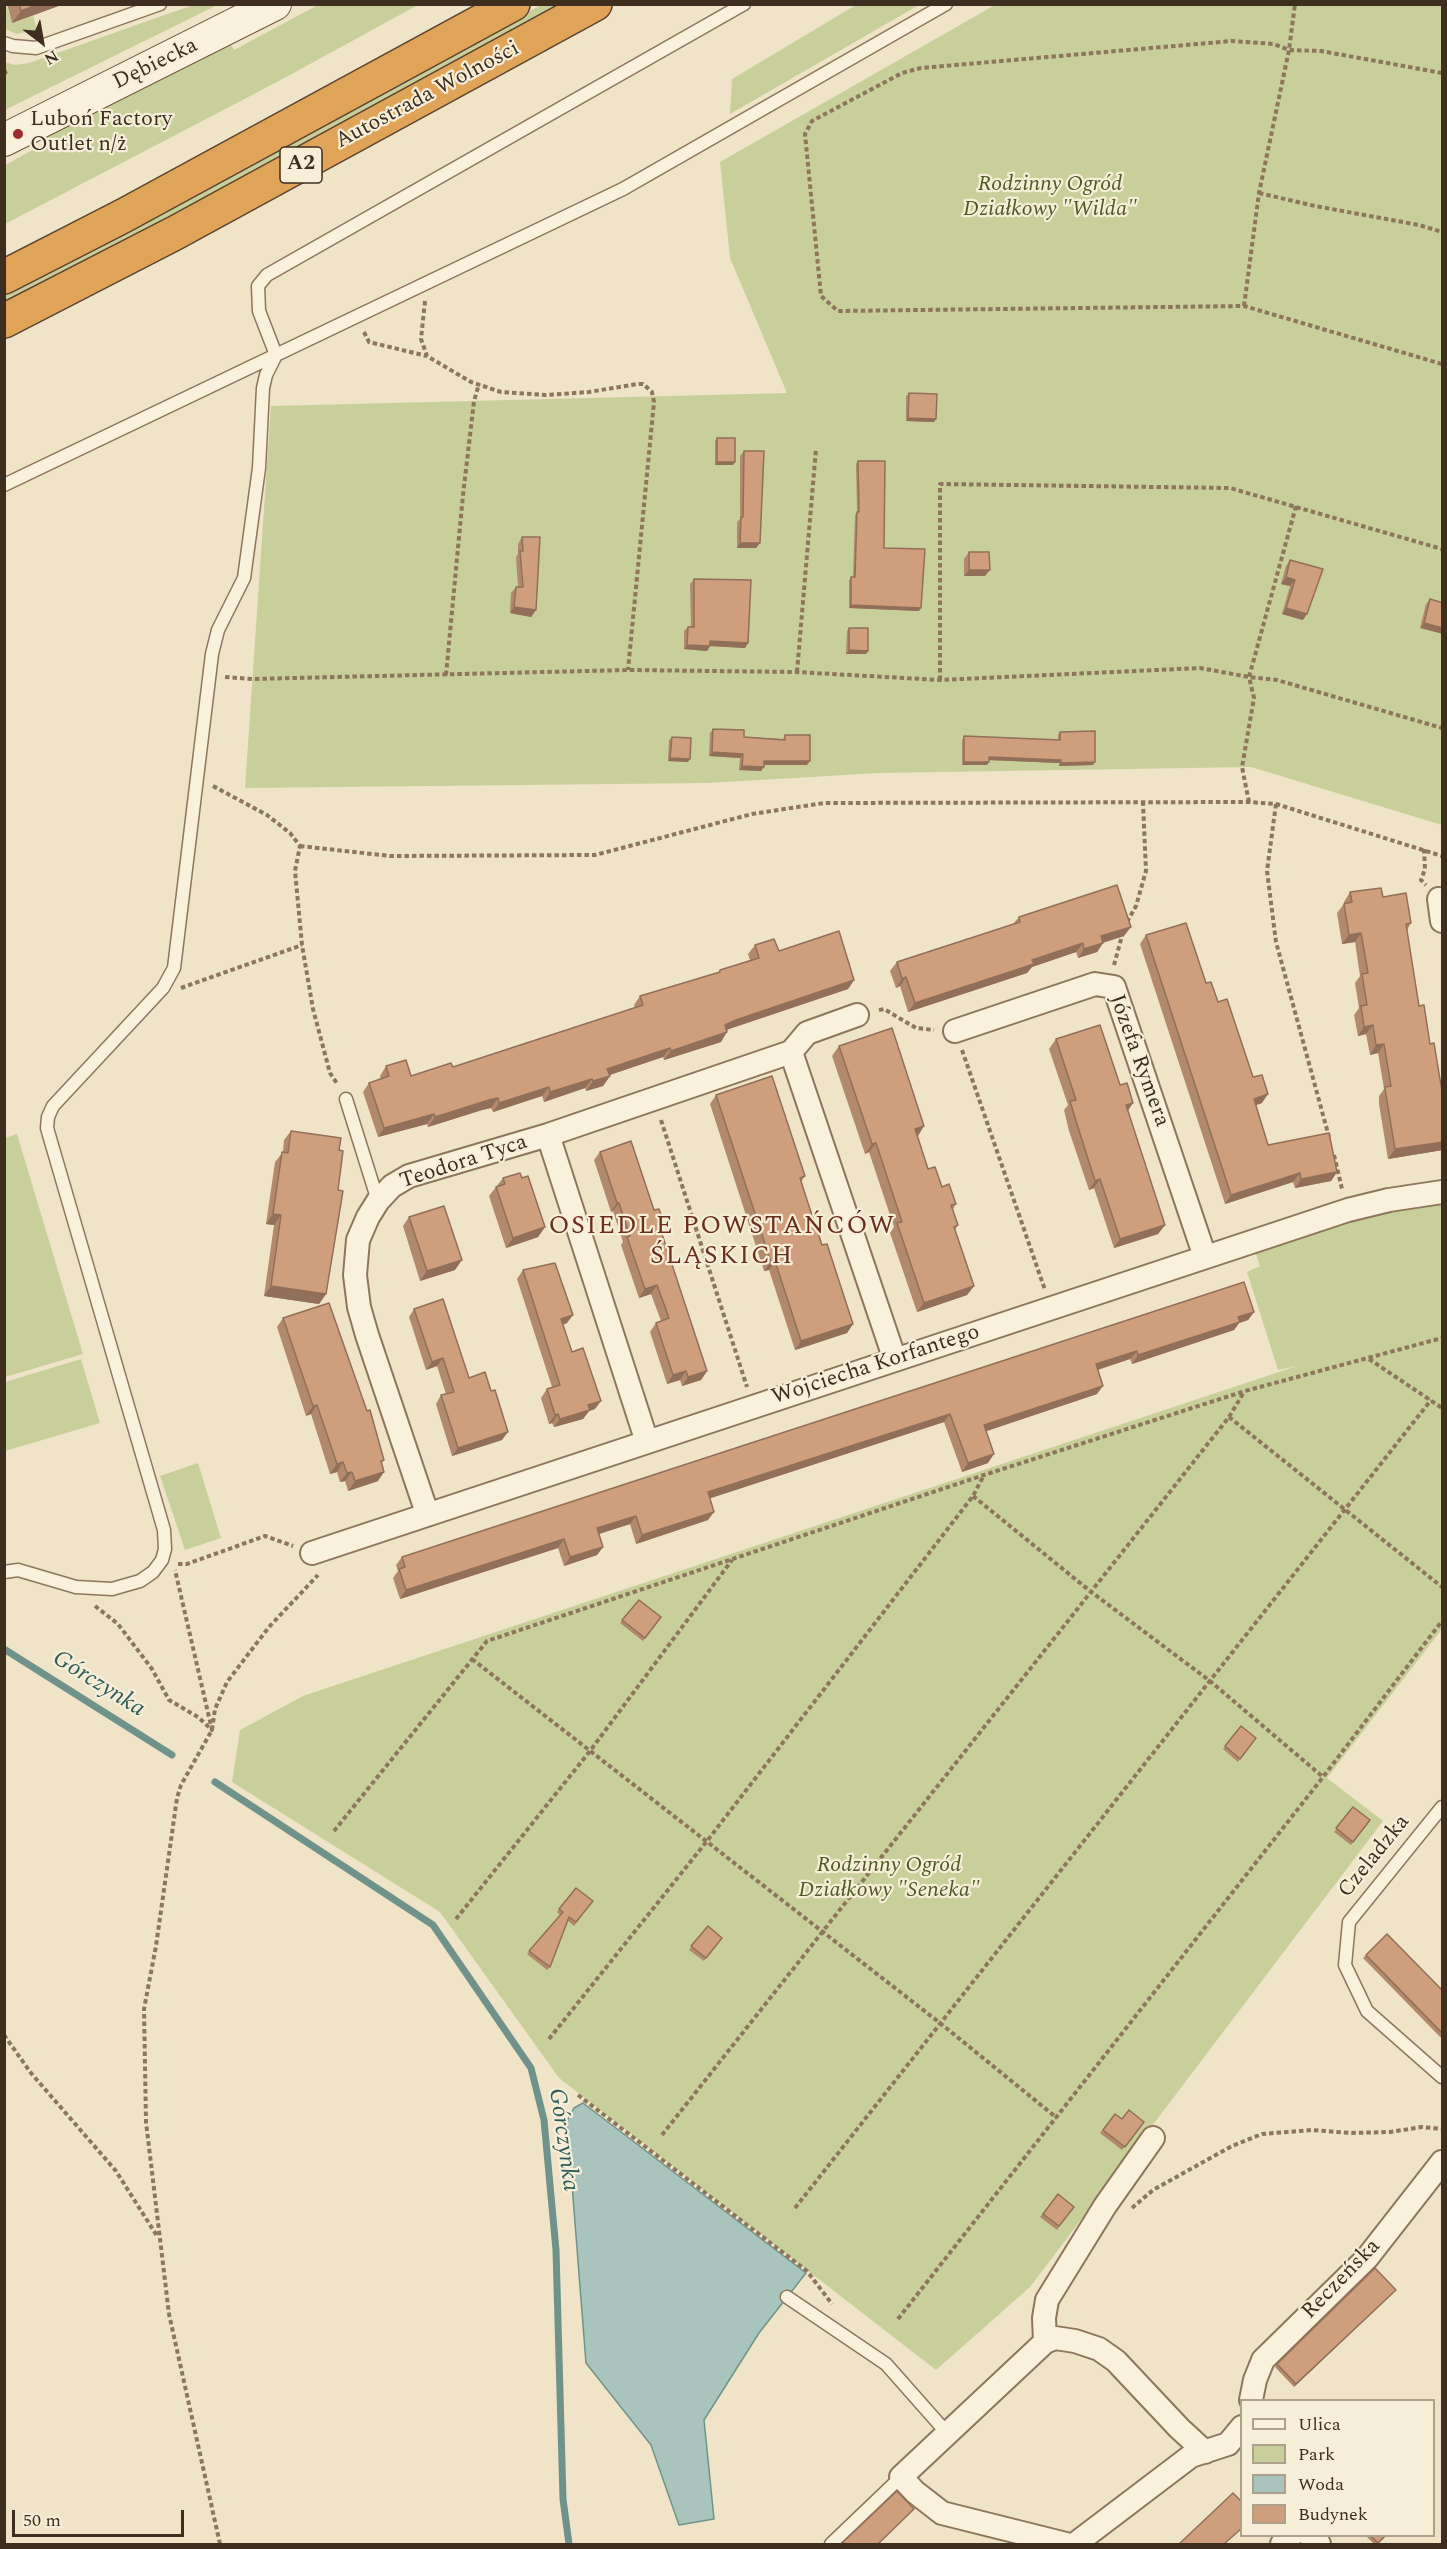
<!DOCTYPE html>
<html>
<head>
<meta charset="utf-8">
<style>
	body { margin:0 }
	#map { position:relative; width:1447px; height:2549px; overflow:hidden; background:#f0e4c8; font-family:Spectral,serif }
	canvas { display:block }
	.frame { position:absolute; inset:0; border:6px solid #3d2e20; pointer-events:none }
	.legend { position:absolute; left:1240px; top:2399px; width:195px; height:138px; box-sizing:border-box; background:#f7eed8; border:2px solid #ada18e; margin:0; padding:8px 10px; list-style:none; font-size:18px; color:#3d2e20 }
	.legend li { display:flex; align-items:center; gap:12px; height:30px }
	.legend b { width:30px; border:2px solid #ada18e }
	.north { position:absolute; left:12px; top:12px; width:60px; height:60px; -webkit-text-stroke:4px #f7eed8; paint-order:stroke; rotate:149deg; font-size:16px; font-weight:700; line-height:24px; text-align:center; color:#3d2e20 }
	.north::after { content:''; display:block; margin:auto; width:21px; height:27px; background:#3d2e20; clip-path:polygon(50% 0,100% 100%,50% 72%,0 100%) }
	.scale { position:absolute; left:12px; top:2510px; width:172px; height:27px; box-sizing:border-box; border:3px solid #3d2e20; border-top:0; padding-left:8px; font-size:18px; line-height:21px; white-space:nowrap; color:#3d2e20; -webkit-text-stroke:4px #f7eed8; paint-order:stroke }
</style>
</head>
<body>
<div id="map">
<canvas width="1447" height="2549"></canvas>
<div class="frame"></div>
<ul class="legend">
<li><b style="height:8px;background:#faf1dc"></b>Ulica</li>
<li><b style="height:16px;background:#c9cf9b"></b>Park</li>
<li><b style="height:16px;background:#a9c4bc"></b>Woda</li>
<li><b style="height:16px;background:#cf9f7d"></b>Budynek</li>
</ul>
<div class="north">N</div>
<div class="scale">50 m</div>
</div>
<script>
const g = document.querySelector('canvas').getContext('2d');
g.lineJoin = 'round';
function paint(path, color) {
  g.fillStyle = color;
  g.fill(path, 'evenodd');
}
function toPath(rows) {
  const path = new Path2D();
  for (const r of rows) {
    path.moveTo(r[0], r[1]);
    for (let i = 2; i < r.length; i += 2) path.lineTo(r[i], r[i + 1]);
  }
  return path;
}
function strokePath(path, color, width, dash) {
  g.strokeStyle = color;
  g.lineWidth = width;
  g.lineCap = dash ? 'butt' : 'round';
  g.setLineDash(dash || []);
  g.stroke(path);
}
function label(font, color, halo, rows, align = 'center') {
  g.font = font + ' Spectral,serif';
  g.lineWidth = 4.5;
  g.setLineDash([]);
  g.textBaseline = 'middle';
  g.strokeStyle = halo;
  g.fillStyle = color;
  for (const [text, x, y, turn = 0] of rows) {
    g.save();
    g.translate(x, y);
    g.rotate((+turn || 0) * Math.PI / 180);
    g.textAlign = isNaN(turn) ? turn : align;
    if (halo) g.strokeText(text, 0, 0);
    g.fillText(text, 0, 0);
    g.restore();
  }
}
paint(toPath([
	[6,4,12,23,33,16,37,30,17,34,5,29],
	[193,5,217,5,5,110,4,62,15,65,29,63],
	[318,5,418,5,277,82,5,224,5,165,44,144,41,137,229,42,234,50],
	[541,5,566,5,254,175,5,305,5,292,366,102],
	[856,5,919,5,730,114,732,79],
	[995,5,1442,5,1442,825,1251,767,880,773,707,783,245,788,271,406,787,393,730,258,720,162],
	[17,1134,83,1354,5,1377,5,1138],
	[1442,1203,1442,1629,1327,1778,1383,1821,1030,2287,936,2370,559,2078,440,1912,232,1782,240,1730,303,1696,1297,1366,1278,1370,1247,1272,1260,1266,1255,1252,1369,1215],
	[81,1359,100,1423,5,1451,5,1382],
	[198,1463,221,1538,185,1550,160,1476]
]), '#c9cf9b');
const water = toPath([
	[583,2103,806,2273,759,2333,704,2420,714,2519,679,2525,651,2445,586,2363,567,2121,574,2108,583,2103]
]);
paint(water, '#a9c4bc');
strokePath(water, '#6f938a', 1.5);
strokePath(toPath([
	[4,1649,172,1755],
	[215,1782,433,1925,531,2068,544,2120,556,2250,563,2499,569,2544]
]), '#6f938a', 7);
const lane = toPath([
	[4,43,13,46,36,48,160,4],
	[4,485,623,189,946,4],
	[346,1099,378,1201],
	[4,1572,18,1570,76,1587,112,1589,140,1581,153,1572,162,1560,165,1549,164,1530,47,1128,48,1117,53,1106,163,988,174,968,212,654,218,630,244,578,259,468,263,388,266,375,276,355,259,311,258,286,267,275,744,4],
	[1442,1807,1349,1922,1345,1965,1367,2011,1442,2077],
	[787,2297,886,2364,947,2433],
	[831,2544,901,2477]
]);
const street = toPath([
	[1439,899,1442,921],
	[955,1031,1095,984,1114,987,1205,1257],
	[791,1052,895,1360],
	[548,1135,647,1442],
	[427,1513,367,1335,359,1307,355,1275,358,1240,368,1217,378,1201,392,1186,409,1176,548,1135,791,1052,807,1033,857,1015],
	[312,1553,1348,1210,1389,1200,1442,1192],
	[1045,2342,1044,2318,1047,2300,1105,2206,1153,2138],
	[1251,2400,1255,2380,1263,2360,1367,2258,1442,2162],
	[1228,2444,1242,2427],
	[1310,2536,1319,2544],
	[1066,2544,942,2513,915,2492,901,2477,1045,2342,1055,2338,1075,2341,1099,2349,1116,2361,1179,2428,1205,2452],
	[1075,2544,1191,2456,1228,2444],
	[1282,2544,1291,2536]
]);
const secondary = toPath([
	[4,140,275,4]
]);
const highway = toPath([
	[4,277,123,216,513,4],
	[4,321,175,233,595,4]
]);
strokePath(lane, '#8d765c', 15);
strokePath(street, '#8d765c', 26);
strokePath(secondary, '#6f573f', 34);
strokePath(highway, '#5b4430', 36);
strokePath(toPath([
	[1442,73,1321,51,1289,50,1274,44,1232,41,921,68,902,73,812,121,805,134,821,296,838,311,1244,306,1442,364],
	[1259,193,1315,206,1419,225,1442,232],
	[425,301,421,339,427,356,471,382,501,392,545,395,589,392,637,384,643,384,652,392,654,402,628,670],
	[1244,306,1259,193,1289,50,1295,4],
	[364,332,369,342,427,356],
	[797,672,816,449],
	[446,675,463,495,474,401,479,384],
	[225,677,252,679,628,670,797,672,940,680,1200,668,1249,677,1277,680,1442,728],
	[940,680,940,484,1230,488,1442,549],
	[213,786,267,815,290,833,300,846,295,871,302,945,313,1009,330,1073,338,1085],
	[1249,802,1242,767,1254,698,1249,677,1296,506],
	[1276,804,1267,871,1276,942,1329,1137],
	[300,846,390,856,595,855,752,814,824,803,1249,802,1276,804,1442,856],
	[1424,849,1425,869,1421,880,1426,885],
	[1127,922,1136,906,1146,871,1143,803],
	[1114,965,1123,932],
	[181,988,302,945],
	[879,1010,884,1009,916,1028,934,1030],
	[962,1050,1045,1290],
	[661,1120,747,1387],
	[1334,1155,1342,1189],
	[1369,1359,1442,1408],
	[1229,1417,1442,1587],
	[973,1496,1090,1591,1210,1681,1323,1777],
	[178,1564,187,1564,265,1536,293,1546],
	[95,1606,118,1624,152,1669,169,1700,198,1717,212,1730,175,1570],
	[472,1659,940,2023,1057,2118],
	[334,1831,487,1641,984,1475,1245,1391,1442,1338],
	[456,1919,590,1751,732,1560],
	[4,2035,31,2073,116,2171,157,2236],
	[549,2039,707,1841,973,1496,984,1475],
	[578,2095,807,2271,832,2304],
	[662,2135,1229,1417,1244,1392],
	[795,2208,1431,1400],
	[1132,2208,1153,2190,1232,2146,1262,2134,1312,2130,1350,2133,1390,2132,1422,2127,1442,2129],
	[898,2319,1323,1777,1442,1621],
	[220,2544,169,2314,146,2122,144,2009,156,1946,177,1798,181,1785,212,1730,215,1709,227,1682,269,1627,318,1575]
]), '#8d765c', 4, [4.5, 3]);
strokePath(lane, '#faf1dc', 12);
strokePath(street, '#faf1dc', 22);
strokePath(secondary, '#faf1dc', 32);
strokePath(highway, '#e0a458', 33);
paint(toPath([
	[7,4,64,4,12,23],
	[909,393,934,422,906,421,906,396],
	[717,438,733,465,715,465,715,441],
	[744,451,760,543,756,548,737,548,737,522,740,519,740,456],
	[858,461,884,548,919,611,849,608,849,580,851,577,853,577,855,515,857,512,856,464],
	[522,537,536,610,531,617,510,613,511,593,516,587,518,587,516,557,518,554,518,544],
	[969,552,985,576,964,576,964,559],
	[1290,560,1303,620,1282,614,1290,586,1281,584,1286,566],
	[694,579,748,643,745,648,710,646,707,651,684,649,684,631,688,627,691,627,690,584],
	[1430,599,1443,603,1420,628,1426,604],
	[849,628,866,654,846,654,847,631],
	[713,729,744,737,783,739,785,735,807,765,764,765,761,771,739,770,740,758,709,756,710,733],
	[1060,732,1095,762,1093,765,1059,766,1059,763,989,760,987,765,962,765,962,740,964,736,1058,740,1058,735],
	[672,737,688,762,668,761,669,740],
	[1350,892,1383,897,1411,923,1407,930,1419,1006,1430,1044,1443,1097,1443,1150,1388,1159,1379,1104,1379,1096,1384,1089,1378,1053,1370,1055,1366,1034,1358,1036,1354,1015,1359,1008,1355,983,1360,976,1355,942,1342,944,1337,913,1344,904,1344,902],
	[1019,917,1124,936,1103,943,1097,952,1078,958,1076,952,1032,967,1027,973,908,1012,900,986,896,988,890,971,897,962,1013,924],
	[1146,935,1206,983,1218,1002,1253,1077,1262,1103,1256,1105,1268,1145,1337,1172,1331,1181,1295,1188,1293,1182,1225,1204,1140,944],
	[755,945,779,951,854,980,848,989,729,1029,727,1030,721,1042,664,1060,663,1057,609,1075,610,1076,603,1086,586,1091,585,1088,544,1102,542,1096,493,1112,491,1108,482,1110,428,1127,427,1124,378,1137,363,1092,369,1083,381,1079,380,1076,386,1066,411,1076,453,1067,635,1008,634,1005,640,996,718,973,720,970,750,960,748,954],
	[1056,1039,1120,1085,1133,1103,1128,1110,1165,1225,1158,1234,1114,1248,1094,1188,1089,1190,1069,1131,1064,1110,1068,1105,1049,1049],
	[839,1046,918,1136,928,1169,956,1204,953,1209,958,1225,955,1230,974,1286,967,1295,917,1312,890,1233,894,1227,869,1152,865,1154,832,1056],
	[716,1095,805,1176,801,1182,822,1245,853,1324,847,1333,795,1350,769,1270,764,1271,710,1104],
	[291,1131,326,1294,319,1304,264,1296,274,1225,266,1224,275,1162,283,1152,284,1140],
	[600,1152,661,1231,707,1371,701,1380,682,1386,680,1380,667,1384,650,1332,656,1323,661,1321,651,1294,639,1298,621,1245,623,1242,613,1211,611,1212,594,1160],
	[503,1178,522,1178,545,1227,538,1237,506,1248,489,1196],
	[409,1217,455,1270,420,1281,403,1226],
	[523,1270,567,1323,563,1325,572,1352,595,1409,589,1411,583,1419,554,1427,552,1423,549,1424,541,1398,547,1389,552,1387,517,1279],
	[414,1309,469,1378,502,1440,452,1456,436,1404,441,1395,446,1394,437,1366,426,1370,409,1317],
	[1254,1312,1248,1320,1239,1323,1234,1330,1132,1364,1130,1359,1098,1370,1097,1394,986,1431,988,1463,962,1472,944,1422,710,1498,708,1520,636,1544,630,1524,598,1534,603,1547,597,1555,564,1566,558,1548,400,1599,393,1578,398,1571,396,1565,402,1557],
	[283,1318,384,1460,381,1464,378,1481,348,1491,345,1481,340,1482,337,1472,330,1474,311,1414,306,1416,277,1327],
	[639,1600,661,1617,643,1641,620,1623],
	[1241,1726,1256,1738,1238,1762,1223,1749],
	[1353,1807,1370,1820,1351,1845,1334,1832],
	[576,1888,593,1901,574,1926,568,1921,550,1967,547,1970,527,1954,560,1915,557,1912],
	[708,1926,722,1938,704,1961,689,1950],
	[1366,1955,1443,1991,1443,2040,1363,1958],
	[1115,2114,1122,2119,1144,2122,1122,2150,1100,2133],
	[1058,2194,1074,2207,1057,2230,1040,2217],
	[1393,2293,1294,2387,1275,2367,1277,2364],
	[1365,2535,1387,2535,1378,2544,1374,2544]
]), '#b2896c');
paint(toPath([
	[39,4,64,4,12,23,21,11],
	[908,418,936,419,934,422,906,421],
	[717,462,735,462,733,465,715,465],
	[740,543,760,543,756,548,737,548],
	[969,570,990,570,985,576,964,576],
	[1286,577,1295,580,1290,586,1281,584],
	[851,605,921,608,919,611,849,608],
	[514,607,536,610,531,617,510,613],
	[1286,608,1307,614,1303,620,1282,614],
	[1424,623,1443,628,1443,634,1420,628],
	[710,641,748,643,745,648,710,646,707,651,684,649,687,645],
	[849,650,868,651,866,654,846,654],
	[712,752,743,754,740,758,709,756],
	[989,757,1061,760,1059,763,987,760],
	[670,758,690,759,688,762,668,761],
	[764,761,810,761,807,765,761,765],
	[964,762,989,762,987,765,962,765],
	[1095,762,1093,765,1059,766,1061,763],
	[742,766,764,767,761,771,739,770],
	[1131,927,1124,936,1095,945,1101,936],
	[1361,933,1355,942,1342,944,1349,935],
	[1083,943,1076,952,1032,967,1027,973,908,1012,915,1003,1032,960],
	[1103,943,1097,952,1078,958,1084,949],
	[906,977,900,986,896,988,902,979],
	[854,980,848,989,729,1029,719,1034,725,1025,736,1020],
	[1373,1025,1366,1034,1358,1036,1364,1027],
	[727,1032,721,1042,664,1060,671,1051],
	[1384,1044,1378,1053,1370,1055,1376,1045],
	[670,1048,663,1057,601,1078,607,1069],
	[610,1076,603,1086,586,1091,593,1081],
	[592,1079,585,1088,544,1102,550,1092],
	[549,1087,542,1096,493,1112,499,1103],
	[1268,1094,1262,1103,1247,1108,1254,1099],
	[498,1098,491,1108,482,1110,428,1127,435,1117,489,1100],
	[1133,1103,1127,1112,1126,1105],
	[434,1114,427,1124,378,1137,384,1128],
	[924,1126,918,1136,909,1139,915,1129],
	[1443,1142,1443,1150,1388,1159,1395,1149],
	[876,1143,869,1152,865,1154,872,1144],
	[1337,1172,1331,1181,1295,1188,1301,1179],
	[1300,1173,1293,1182,1225,1204,1231,1195],
	[1100,1179,1094,1188,1089,1190,1095,1181],
	[617,1203,619,1203,613,1211,611,1212],
	[273,1214,281,1215,274,1225,266,1224],
	[1165,1225,1158,1234,1114,1248,1120,1239],
	[545,1227,538,1237,506,1248,513,1238],
	[462,1260,455,1270,420,1281,427,1271],
	[775,1261,769,1270,764,1271,771,1262],
	[657,1285,651,1294,639,1298,645,1289],
	[271,1286,326,1294,319,1304,264,1296],
	[974,1286,967,1295,917,1312,924,1303],
	[1254,1312,1248,1320,1239,1323,1234,1330,1132,1364,1138,1355,1238,1317],
	[573,1315,567,1323,555,1327,561,1319],
	[853,1324,847,1333,795,1350,801,1341],
	[1137,1351,1130,1359,1090,1372,1096,1364],
	[443,1358,437,1366,426,1370,432,1362],
	[686,1371,680,1380,667,1384,673,1375],
	[707,1371,701,1380,682,1386,688,1377],
	[1103,1386,1097,1394,978,1434,984,1425],
	[601,1401,595,1409,589,1411,583,1419,554,1427,560,1419,588,1405],
	[317,1405,311,1414,306,1416,313,1406],
	[558,1414,552,1423,549,1424,555,1415],
	[950,1414,944,1422,702,1501,708,1492],
	[508,1432,502,1440,452,1456,458,1448],
	[994,1454,988,1463,962,1472,968,1463],
	[343,1462,337,1472,330,1474,337,1464],
	[352,1472,345,1481,340,1482,347,1473],
	[384,1472,378,1481,348,1491,355,1481],
	[714,1512,708,1520,636,1544,642,1535],
	[636,1516,630,1524,590,1537,597,1528],
	[564,1539,558,1548,400,1599,406,1590],
	[603,1547,597,1555,564,1566,570,1557],
	[1396,2290,1393,2293,1294,2387,1296,2384]
]), '#916f58');
const building = toPath([
	[19,4,39,4,21,11,19,4],
	[4,66,7,73,4,74,4,66],
	[909,393,937,394,936,419,908,418,909,393],
	[717,438,735,438,735,462,717,462,717,438],
	[744,451,764,451,760,543,740,543,741,517,743,517,744,451],
	[858,461,885,461,884,548,925,549,921,608,851,605,851,577,855,577,857,512,859,512,858,461],
	[522,537,540,537,536,610,514,607,516,587,523,587,520,551,523,551,522,537],
	[969,552,989,552,990,570,969,570,969,552],
	[1290,560,1323,569,1307,614,1286,608,1295,580,1286,577,1290,560],
	[694,579,751,580,748,643,710,641,710,646,687,645,688,627,694,627,694,579],
	[1430,599,1443,603,1443,628,1424,623,1430,599],
	[849,628,868,628,868,651,849,650,849,628],
	[713,729,744,730,744,737,785,740,785,735,810,735,810,761,764,761,764,767,742,766,743,754,712,752,713,729],
	[1095,731,1095,762,1061,763,1061,760,989,757,989,762,964,762,964,736,1060,740,1060,732,1095,731],
	[672,737,691,738,690,759,670,758,672,737],
	[1117,885,1131,927,1101,936,1103,943,1084,949,1083,943,1032,960,1034,964,915,1003,906,977,902,979,897,962,1020,922,1019,917,1117,885],
	[1381,888,1383,897,1406,893,1411,923,1406,924,1419,1006,1424,1005,1430,1044,1434,1043,1443,1097,1443,1142,1395,1149,1386,1095,1385,1087,1391,1086,1384,1044,1376,1045,1373,1025,1364,1027,1361,1006,1367,1005,1362,974,1368,973,1361,933,1349,935,1344,904,1352,902,1350,892,1381,888],
	[1186,923,1206,983,1211,982,1218,1002,1227,999,1253,1077,1262,1075,1268,1094,1254,1099,1268,1145,1329,1133,1337,1172,1301,1179,1300,1173,1231,1195,1146,935,1186,923],
	[839,931,854,980,736,1020,725,1025,727,1032,671,1051,670,1048,607,1069,610,1076,593,1081,592,1079,550,1092,549,1087,499,1103,498,1098,489,1100,435,1117,434,1114,384,1128,369,1083,389,1076,386,1066,406,1060,411,1076,451,1063,453,1067,643,1005,640,996,720,972,720,970,759,958,755,945,774,939,779,951,839,931],
	[1100,1025,1120,1085,1127,1083,1133,1103,1126,1105,1165,1225,1120,1239,1100,1179,1095,1181,1076,1121,1070,1101,1076,1100,1056,1039,1100,1025],
	[892,1028,924,1126,915,1129,928,1169,935,1167,942,1187,949,1184,956,1204,951,1205,958,1225,954,1227,974,1286,924,1303,897,1223,902,1222,876,1143,872,1144,839,1046,892,1028],
	[772,1076,805,1176,800,1178,808,1203,822,1245,827,1244,853,1324,801,1341,775,1261,771,1262,716,1095,772,1076],
	[291,1131,341,1138,339,1150,343,1151,338,1190,343,1191,326,1294,271,1286,281,1215,273,1214,282,1152,288,1153,291,1131],
	[631,1141,654,1210,659,1209,665,1226,660,1228,707,1371,688,1377,686,1371,673,1375,656,1323,669,1318,657,1285,645,1289,627,1237,630,1236,619,1203,617,1203,600,1152,631,1141],
	[520,1173,522,1178,528,1176,545,1227,513,1238,496,1187,505,1184,503,1178,520,1173],
	[444,1206,462,1260,427,1271,409,1217,444,1206],
	[555,1263,573,1315,561,1319,572,1352,583,1348,601,1401,588,1405,590,1410,560,1419,558,1414,555,1415,547,1389,560,1385,523,1270,555,1263],
	[1244,1282,1254,1312,1238,1317,1240,1322,1138,1355,1137,1351,1096,1364,1103,1386,984,1425,994,1454,968,1463,950,1414,708,1492,714,1512,642,1535,636,1516,597,1528,603,1547,570,1557,564,1539,406,1590,399,1569,405,1567,402,1557,1244,1282],
	[443,1299,469,1378,485,1372,491,1391,495,1390,508,1432,458,1448,441,1395,454,1392,443,1358,432,1362,414,1309,443,1299],
	[329,1303,367,1411,370,1410,384,1460,381,1461,384,1472,355,1481,352,1472,347,1473,343,1462,337,1464,317,1405,313,1406,283,1318,329,1303],
	[639,1600,661,1617,645,1638,622,1620,639,1600],
	[1241,1726,1256,1738,1240,1759,1225,1746,1241,1726],
	[1353,1807,1370,1820,1353,1842,1336,1828,1353,1807],
	[576,1888,593,1901,576,1922,569,1917,550,1967,529,1951,563,1912,559,1909,576,1888],
	[708,1926,722,1938,706,1958,691,1946,708,1926],
	[1387,1934,1443,1991,1443,2034,1366,1955,1387,1934],
	[1129,2110,1144,2122,1125,2147,1103,2130,1115,2114,1122,2119,1129,2110],
	[1058,2194,1074,2207,1059,2226,1043,2214,1058,2194],
	[1375,2268,1396,2290,1296,2384,1277,2364,1375,2268],
	[897,2491,914,2509,878,2544,841,2544,897,2491],
	[1233,2493,1242,2502,1242,2528,1224,2544,1179,2544,1233,2493],
	[1370,2535,1386,2535,1378,2543,1370,2535]
]);
paint(building, '#cf9f7d');
strokePath(building, '#916f58', 1.5);
for (const [x, y, r, color] of [
	[18,134,6,"#9e2a2b"]
]) {
  const dot = new Path2D();
  dot.arc(x, y, r, 0, 2 * Math.PI);
  g.fillStyle = color;
  g.fill(dot);
  strokePath(dot, '#f7eed8', 2);
}
for (const [x, y, w] of [
	[301,165,42]
]) {
  const box = new Path2D();
  box.roundRect(x - w / 2, y - 18, w, 36, 4.5);
  g.fillStyle = '#f7eed8';
  g.fill(box);
  strokePath(box, '#3d2e20', 1.5);
}
label('bold 21px', '#3d2e20', null, [
	["A2",301,165]
]);
label('22px', '#3d2e20', '#f7eed8', [
	["Dębiecka",156,65,-26],
	["Autostrada Wolności",428,96,-28],
	["Józefa Rymera",1138,1061,70],
	["Teodora Tyca",464,1163,-18],
	["Wojciecha Korfantego",876,1366,-18],
	["Czeladzka",1375,1857,-51],
	["Reczeńska",1342,2280,-46]
]);
label('22px', '#3d2e20', '#f7eed8', [
	["Luboń Factory",30,121],
	["Outlet n/ż",30,146]
], 'left');
label('italic 22px', '#4d5a26', '#f7eed8', [
	["Rodzinny Ogród",1050,186],
	["Działkowy \"Wilda\"",1050,211],
	["Rodzinny Ogród",889,1867],
	["Działkowy \"Seneka\"",889,1892]
]);
label('italic 24px', '#2f5d5a', '#f7eed8', [
	["Górczynka",98,1685,32],
	["Górczynka",562,2140,82]
]);
g.letterSpacing = '1.5px';
label('26px', '#6b2e1e', '#f7eed8', [
	["OSIEDLE POWSTAŃCÓW",722,1228],
	["ŚLĄSKICH",722,1258]
]);
g.letterSpacing = '0px';
</script>
</body>
</html>
